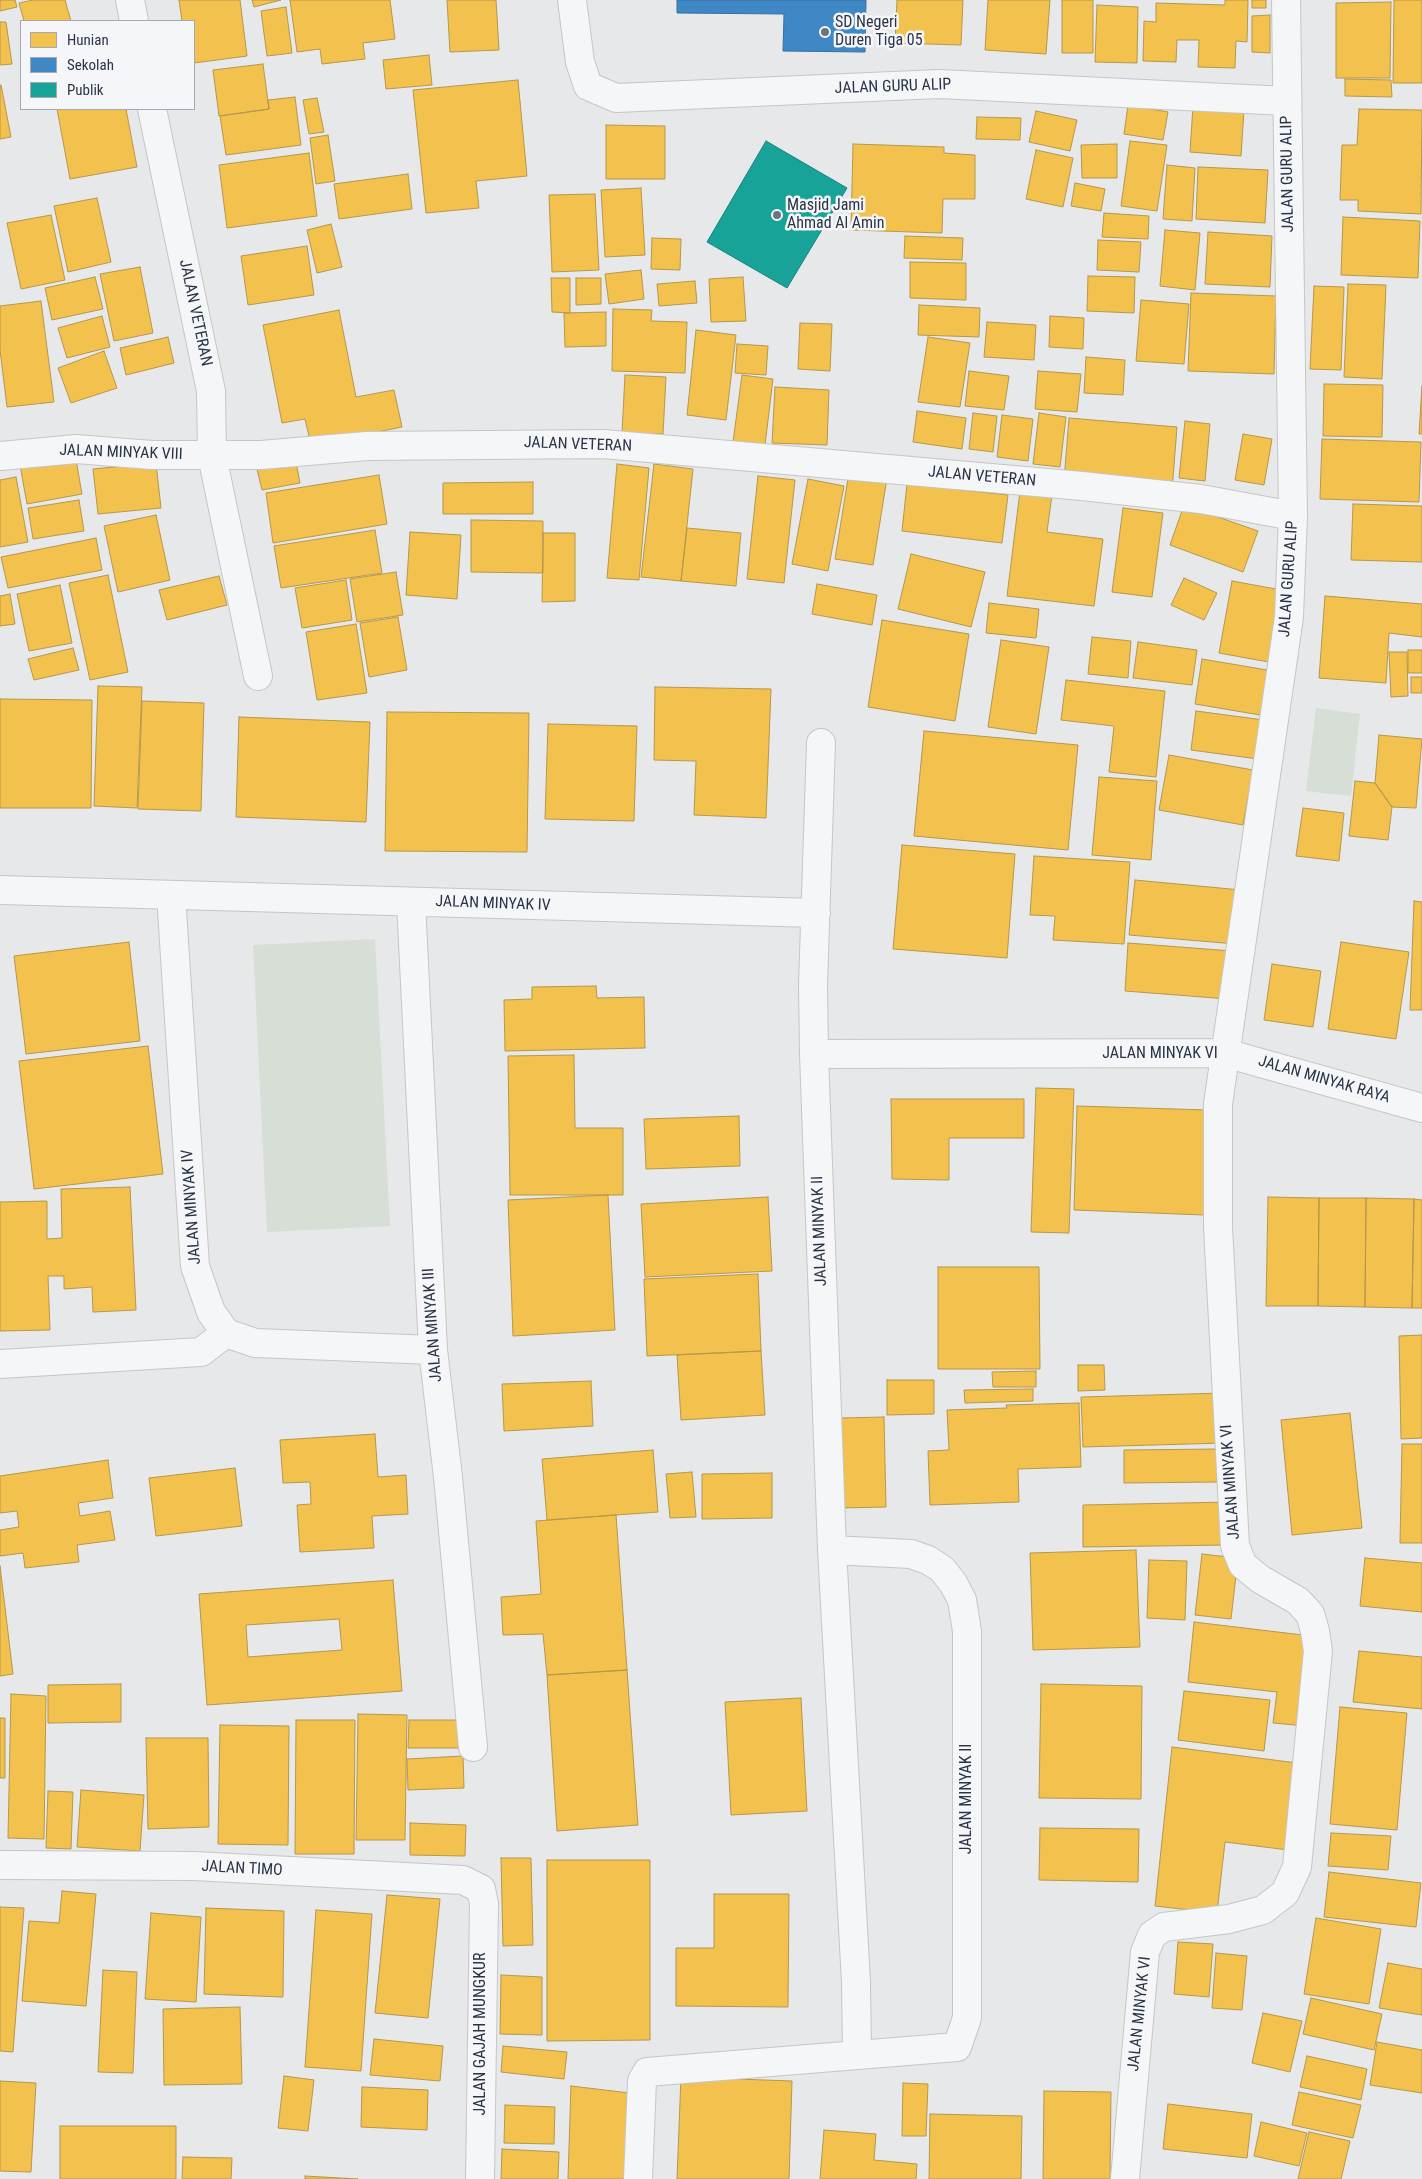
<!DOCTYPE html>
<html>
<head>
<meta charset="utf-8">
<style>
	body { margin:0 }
	#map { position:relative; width:1422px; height:2179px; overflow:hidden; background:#e6e8ea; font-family:"Roboto Condensed",sans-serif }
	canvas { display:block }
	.legend { position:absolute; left:20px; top:20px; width:175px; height:90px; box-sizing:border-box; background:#f4f6f9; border:1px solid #a4a8b1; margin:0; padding:6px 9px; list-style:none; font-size:15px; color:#2b3445 }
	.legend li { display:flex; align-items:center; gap:10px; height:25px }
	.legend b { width:25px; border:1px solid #a4a8b1 }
</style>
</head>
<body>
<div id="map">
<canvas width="1422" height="2179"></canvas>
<ul class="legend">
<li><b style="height:14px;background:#f2c14e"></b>Hunian</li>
<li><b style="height:14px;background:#3f88c5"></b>Sekolah</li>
<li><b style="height:14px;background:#17a398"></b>Publik</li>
</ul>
</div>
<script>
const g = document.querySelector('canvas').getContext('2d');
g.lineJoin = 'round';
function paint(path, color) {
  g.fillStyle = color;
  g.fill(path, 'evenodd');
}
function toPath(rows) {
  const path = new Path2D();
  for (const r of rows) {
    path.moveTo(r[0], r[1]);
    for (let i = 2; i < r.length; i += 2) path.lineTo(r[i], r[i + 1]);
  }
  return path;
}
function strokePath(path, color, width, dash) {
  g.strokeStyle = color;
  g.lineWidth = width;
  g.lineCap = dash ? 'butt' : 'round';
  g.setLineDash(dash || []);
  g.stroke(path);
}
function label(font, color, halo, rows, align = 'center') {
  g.font = font + ' "Roboto Condensed",sans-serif';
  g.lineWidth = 5;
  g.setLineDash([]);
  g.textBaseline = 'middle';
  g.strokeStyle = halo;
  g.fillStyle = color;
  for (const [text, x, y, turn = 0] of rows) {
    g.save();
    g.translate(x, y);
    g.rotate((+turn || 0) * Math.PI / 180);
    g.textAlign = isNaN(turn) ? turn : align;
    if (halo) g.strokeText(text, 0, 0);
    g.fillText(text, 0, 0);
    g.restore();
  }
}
paint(toPath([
	[1316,708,1360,714,1351,796,1306,791],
	[375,939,390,1226,267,1232,253,945]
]), '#d6ded6');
const homes = toPath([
	[0,0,15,0,17,7,0,11,0,0],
	[33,0,65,0,71,21,24,21,19,3,33,0],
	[179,0,240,0,247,56,194,63,194,21,182,21,179,0],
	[252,0,281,0,254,7,252,0],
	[290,0,390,0,395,39,363,43,365,59,322,64,320,49,297,52,290,0],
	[447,0,496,0,499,50,450,52,447,0],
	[897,0,963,0,961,45,895,43,897,0],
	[988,0,1050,0,1046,54,985,50,988,0],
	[1062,0,1093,0,1093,53,1062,53,1062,0],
	[1225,0,1248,0,1247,42,1236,41,1235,68,1198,67,1199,40,1177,40,1176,62,1143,61,1144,21,1156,22,1156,3,1225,5,1225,0],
	[1252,0,1266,0,1266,8,1252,8,1252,0],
	[1394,0,1422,0,1422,83,1393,83,1394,0],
	[1391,2,1390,78,1336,78,1336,3,1391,2],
	[1097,5,1138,7,1137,63,1095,62,1097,5],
	[286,7,292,53,267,56,261,11,286,7],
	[1270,15,1270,53,1252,52,1252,16,1270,15],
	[0,22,6,22,12,64,0,65,0,22],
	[429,55,432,85,386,89,383,60,429,55],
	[263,64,269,109,219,116,213,70,263,64],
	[1345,79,1391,80,1392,97,1345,96,1345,79],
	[518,80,527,176,476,181,479,208,426,213,413,90,518,80],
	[1,85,11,137,0,139,0,86,1,85],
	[295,97,301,145,226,155,220,116,269,109,268,100,295,97],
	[317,98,324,132,309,134,303,100,317,98],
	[1128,105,1168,112,1163,140,1124,134,1128,105],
	[1193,106,1244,110,1241,156,1190,152,1193,106],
	[57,109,126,109,137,167,70,179,57,109],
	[1359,109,1422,110,1421,214,1358,211,1358,200,1340,200,1342,145,1357,145,1359,109],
	[1036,111,1077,120,1070,151,1029,142,1036,111],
	[977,117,1021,118,1020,140,976,139,977,117],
	[606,125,665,126,665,179,606,179,606,125],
	[328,135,335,181,316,184,310,138,328,135],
	[1130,141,1167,145,1157,211,1121,206,1130,141],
	[853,144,944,147,944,153,975,155,975,199,943,199,942,233,851,230,853,144],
	[1117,144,1117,178,1082,178,1081,145,1117,144],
	[1036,150,1073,158,1063,207,1026,199,1036,150],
	[309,153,317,216,227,228,219,165,309,153],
	[1167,165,1195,168,1192,221,1163,219,1167,165],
	[1198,167,1268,170,1265,223,1196,219,1198,167],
	[408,174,412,209,339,219,334,184,408,174],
	[1075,183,1105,189,1101,211,1071,206,1075,183],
	[641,188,645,255,605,257,601,190,641,188],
	[595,194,599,270,552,272,549,195,595,194],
	[97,198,111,262,68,272,54,206,97,198],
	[1104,213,1149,216,1148,239,1102,237,1104,213],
	[51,215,65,280,21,289,7,223,51,215],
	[1343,217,1420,221,1418,278,1341,275,1343,217],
	[331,224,342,267,317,273,307,230,331,224],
	[1165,230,1200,233,1195,290,1160,286,1165,230],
	[1208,232,1272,236,1270,287,1205,284,1208,232],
	[905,236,963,238,962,260,904,258,905,236],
	[652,238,681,239,680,270,651,269,652,238],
	[1098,240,1141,242,1139,272,1097,270,1098,240],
	[307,246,314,295,248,305,241,256,307,246],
	[910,262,966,263,966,300,910,298,910,262],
	[140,267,153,333,114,341,100,274,140,267],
	[641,270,644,299,609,304,605,274,641,270],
	[1088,276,1135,277,1134,313,1087,311,1088,276],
	[95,277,103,309,52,320,45,288,95,277],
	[743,277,746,321,711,322,709,279,743,277],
	[551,278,570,278,570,313,552,312,551,278],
	[576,278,601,278,601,304,576,305,576,278],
	[695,281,697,303,659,306,657,284,695,281],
	[1348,284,1386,285,1382,379,1344,377,1348,284],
	[1314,286,1344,287,1341,370,1310,369,1314,286],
	[1191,293,1276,296,1274,374,1188,371,1191,293],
	[1141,300,1189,304,1184,364,1136,361,1141,300],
	[41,301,54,402,7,407,0,350,0,306,41,301],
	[919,305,980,308,979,337,918,335,919,305],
	[613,309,652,310,651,321,687,322,685,373,612,371,613,309],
	[339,310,356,397,394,390,402,427,311,445,305,419,282,423,263,325,339,310],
	[606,312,606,346,565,347,564,313,606,312],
	[102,316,110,347,67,358,58,328,102,316],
	[1050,316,1084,318,1083,349,1049,347,1050,316],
	[987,322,1036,325,1034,360,984,357,987,322],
	[800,323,832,324,830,371,798,369,800,323],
	[696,330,736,335,726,420,687,415,696,330],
	[168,337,174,363,126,375,120,348,168,337],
	[928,337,970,343,960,407,918,402,928,337],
	[737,344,768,346,766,375,735,373,737,344],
	[104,351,117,388,71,403,58,368,104,351],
	[1086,357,1125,360,1123,395,1084,393,1086,357],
	[969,371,1009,376,1004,410,965,406,969,371],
	[1038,371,1081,374,1077,412,1035,409,1038,371],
	[625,375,666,377,663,434,622,433,625,375],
	[742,375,773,379,765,445,733,442,742,375],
	[1324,384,1383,385,1382,437,1323,436,1324,384],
	[1422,386,1422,434,1419,434,1422,386],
	[775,387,829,390,827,445,772,443,775,387],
	[917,411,966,418,962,449,913,442,917,411],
	[973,413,997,416,993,452,969,449,973,413],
	[1039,413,1066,417,1060,467,1033,464,1039,413],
	[1002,415,1033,419,1028,461,997,457,1002,415],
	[1069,418,1177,427,1172,491,1064,481,1069,418],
	[1185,421,1210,424,1205,481,1179,478,1185,421],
	[1243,434,1272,439,1264,485,1235,480,1243,434],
	[1322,439,1421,442,1419,502,1320,499,1322,439],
	[75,454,82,494,27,504,20,465,75,454],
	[295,457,300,483,262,490,256,465,295,457],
	[156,463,161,508,98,514,93,469,156,463],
	[617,464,649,468,639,580,607,578,617,464],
	[654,464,693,469,681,581,641,577,654,464],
	[850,466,888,472,873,565,835,559,850,466],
	[379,475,387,524,273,543,266,493,379,475],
	[758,476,795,480,784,583,747,579,758,476],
	[16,477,28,542,0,547,0,480,16,477],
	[808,479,844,486,828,571,792,564,808,479],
	[533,482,533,514,443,514,443,483,533,482],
	[1021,483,1053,487,1047,532,1103,539,1094,606,1007,596,1021,483],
	[907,484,1008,495,1002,543,902,531,907,484],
	[79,500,84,531,33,539,28,508,79,500],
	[1353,504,1422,506,1422,562,1351,560,1353,504],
	[1184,505,1258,531,1243,572,1170,545,1184,505],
	[1123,508,1163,513,1152,597,1112,592,1123,508],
	[156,515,170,580,118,592,104,526,156,515],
	[471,520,543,521,543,573,471,572,471,520],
	[687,528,741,533,736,586,681,581,687,528],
	[375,530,382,573,281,588,274,546,375,530],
	[410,532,461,535,457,599,406,595,410,532],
	[543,533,575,533,575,601,542,602,543,533],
	[96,538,102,570,8,588,1,557,96,538],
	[911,554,985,572,971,627,898,609,911,554],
	[396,572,403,615,357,622,350,579,396,572],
	[108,575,128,672,90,680,69,583,108,575],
	[219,576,227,605,167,620,159,590,219,576],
	[1184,578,1217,593,1204,620,1171,605,1184,578],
	[346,580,352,620,302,628,295,588,346,580],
	[1232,581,1287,591,1274,663,1219,653,1232,581],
	[817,584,877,595,872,625,812,614,817,584],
	[60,585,72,643,29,651,17,594,60,585],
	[10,594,15,624,0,626,0,596,10,594],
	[1325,596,1422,604,1422,637,1389,633,1386,683,1319,678,1325,596],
	[989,603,1039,609,1036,638,986,633,989,603],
	[398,617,407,670,369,677,360,623,398,617],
	[882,620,969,634,955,721,868,707,882,620],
	[356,624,367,693,317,700,306,632,356,624],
	[1092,637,1131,641,1128,678,1088,674,1092,637],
	[1001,640,1049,647,1036,734,988,727,1001,640],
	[1138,642,1197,650,1192,685,1133,678,1138,642],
	[73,648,79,670,34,680,28,659,73,648],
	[1408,650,1422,650,1422,673,1408,673,1408,650],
	[1389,652,1407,652,1408,696,1391,697,1389,652],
	[1202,659,1273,671,1266,716,1195,704,1202,659],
	[1411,677,1422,677,1422,693,1411,693,1411,677],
	[1066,680,1165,691,1156,777,1109,772,1114,726,1061,720,1066,680],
	[98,686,142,687,137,808,94,806,98,686],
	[655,687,771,689,766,818,694,815,696,761,654,760,655,687],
	[0,699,92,700,91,808,0,808,0,699],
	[142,701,204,703,201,811,138,809,142,701],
	[1196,711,1264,720,1258,759,1191,750,1196,711],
	[387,712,529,713,527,852,385,851,387,712],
	[239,717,370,722,366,822,236,817,239,717],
	[548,724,637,726,634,821,545,819,548,724],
	[924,731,1078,745,1068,850,914,836,924,731],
	[1379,735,1422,739,1416,808,1392,807,1375,783,1379,735],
	[1169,755,1253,770,1243,825,1159,810,1169,755],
	[1099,777,1157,781,1151,860,1092,855,1099,777],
	[1355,781,1375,783,1392,807,1388,840,1349,836,1355,781],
	[1303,808,1344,813,1339,861,1296,856,1303,808],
	[902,845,1015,854,1007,958,893,949,902,845],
	[1034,856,1130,862,1124,944,1053,940,1055,916,1030,915,1034,856],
	[1135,880,1241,890,1236,944,1129,935,1135,880],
	[1414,901,1422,902,1422,1010,1410,1010,1414,901],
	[129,942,140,1041,26,1054,14,956,129,942],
	[1341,942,1409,952,1396,1039,1328,1029,1341,942],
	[1128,943,1232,951,1228,999,1125,991,1128,943],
	[1272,964,1321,971,1313,1027,1264,1020,1272,964],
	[596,986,597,998,644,997,645,1048,505,1051,504,1000,532,999,532,987,596,986],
	[148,1046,163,1174,34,1189,19,1061,148,1046],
	[574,1055,575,1128,623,1128,623,1195,510,1195,508,1056,574,1055],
	[1036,1088,1074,1089,1069,1233,1031,1232,1036,1088],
	[891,1099,1024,1099,1024,1138,949,1138,949,1180,892,1179,891,1099],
	[1077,1106,1208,1110,1204,1215,1074,1210,1077,1106],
	[739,1116,740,1166,646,1169,644,1119,739,1116],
	[130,1187,136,1310,93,1312,92,1287,64,1289,64,1276,48,1276,50,1330,0,1331,0,1202,47,1201,47,1239,62,1238,61,1189,130,1187],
	[608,1195,615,1330,513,1336,508,1200,608,1195],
	[768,1197,772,1271,645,1277,641,1204,768,1197],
	[1268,1197,1319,1198,1318,1306,1266,1306,1268,1197],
	[1319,1198,1366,1198,1365,1307,1318,1306,1319,1198],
	[1366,1198,1414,1199,1412,1308,1365,1307,1366,1198],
	[1414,1199,1422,1200,1422,1308,1412,1308,1414,1199],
	[938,1267,1039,1267,1040,1369,938,1369,938,1267],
	[758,1274,761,1351,647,1356,644,1279,758,1274],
	[1422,1335,1422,1438,1401,1439,1399,1336,1422,1335],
	[761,1351,765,1415,681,1420,677,1355,761,1351],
	[1078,1365,1104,1365,1105,1390,1078,1391,1078,1365],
	[1036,1371,1036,1387,993,1387,992,1372,1036,1371],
	[887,1380,934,1380,934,1414,887,1415,887,1380],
	[591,1381,593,1426,504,1431,502,1384,591,1381],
	[1033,1389,1033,1401,965,1403,964,1390,1033,1389],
	[1223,1393,1225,1443,1083,1447,1081,1397,1223,1393],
	[1079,1403,1081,1467,1018,1469,1019,1502,930,1505,928,1451,949,1450,947,1410,1007,1408,1006,1405,1079,1403],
	[1350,1413,1362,1528,1292,1535,1281,1420,1350,1413],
	[884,1417,886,1507,841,1508,840,1418,884,1417],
	[375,1434,378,1477,406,1475,408,1514,372,1516,374,1548,300,1552,297,1505,311,1504,310,1482,283,1483,280,1440,375,1434],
	[1402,1444,1422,1444,1422,1543,1400,1543,1402,1444],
	[1218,1449,1218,1482,1124,1483,1124,1450,1218,1449],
	[653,1450,658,1512,547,1520,542,1459,653,1450],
	[108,1460,113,1498,78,1503,80,1516,110,1511,115,1540,77,1545,79,1562,25,1568,23,1553,0,1556,0,1530,19,1527,17,1511,0,1513,0,1476,108,1460],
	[235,1468,242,1526,156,1536,149,1478,235,1468],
	[692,1472,696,1517,670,1518,666,1474,692,1472],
	[772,1473,772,1518,702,1519,702,1474,772,1473],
	[1229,1502,1229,1545,1083,1547,1083,1505,1229,1502],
	[616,1515,627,1670,547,1675,543,1634,503,1635,501,1597,541,1594,536,1521,616,1515],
	[1136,1550,1140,1647,1033,1650,1030,1553,1136,1550],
	[1202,1554,1238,1558,1231,1619,1195,1615,1202,1554],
	[1365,1558,1422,1563,1422,1612,1360,1606,1365,1558],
	[1149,1560,1187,1561,1185,1620,1147,1618,1149,1560],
	[0,1566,13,1674,0,1676,0,1566],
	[393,1580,402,1691,207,1705,199,1594,393,1580],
	[339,1619,342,1650,248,1657,246,1625,339,1619],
	[1194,1622,1311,1636,1306,1726,1273,1723,1277,1692,1188,1682,1194,1622],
	[1359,1651,1422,1657,1422,1709,1353,1702,1359,1651],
	[627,1670,638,1825,557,1831,547,1675,627,1670],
	[121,1684,121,1722,48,1723,48,1685,121,1684],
	[1041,1684,1142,1686,1141,1799,1039,1798,1041,1684],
	[1184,1691,1270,1700,1264,1751,1178,1740,1184,1691],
	[11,1694,46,1696,44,1839,8,1838,11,1694],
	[801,1698,807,1811,731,1815,725,1702,801,1698],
	[1340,1707,1407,1713,1397,1830,1330,1824,1340,1707],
	[358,1714,407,1715,405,1840,356,1840,358,1714],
	[0,1718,5,1718,5,1778,0,1778,0,1718],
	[296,1720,355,1720,354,1854,295,1854,296,1720],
	[409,1720,470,1720,470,1748,408,1748,409,1720],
	[220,1725,289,1726,288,1845,218,1844,220,1725],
	[146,1738,208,1738,209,1827,148,1829,146,1738],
	[1172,1747,1297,1763,1288,1850,1225,1842,1217,1913,1155,1906,1172,1747],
	[463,1756,464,1788,408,1790,407,1759,463,1756],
	[81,1790,144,1795,140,1851,77,1847,81,1790],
	[48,1791,73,1792,71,1849,46,1848,48,1791],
	[410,1823,466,1825,465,1856,410,1855,410,1823],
	[1040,1828,1139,1829,1138,1882,1039,1880,1040,1828],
	[1331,1833,1391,1836,1388,1870,1328,1866,1331,1833],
	[501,1858,531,1858,533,1945,503,1946,501,1858],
	[547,1860,650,1860,650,2040,547,2041,547,1860],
	[1329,1872,1421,1883,1416,1927,1324,1917,1329,1872],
	[62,1891,96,1894,86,2006,22,2001,29,1921,59,1923,62,1891],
	[714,1894,789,1894,788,2007,676,2006,676,1948,714,1948,714,1894],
	[387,1895,440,1899,428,2018,375,2013,387,1895],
	[0,1907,24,1908,13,2052,0,2051,0,1907],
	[206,1908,284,1911,283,1997,204,1994,206,1908],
	[316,1910,372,1914,361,2071,305,2067,316,1910],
	[151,1913,201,1917,196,2002,145,1999,151,1913],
	[1316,1918,1381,1929,1369,2004,1304,1994,1316,1918],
	[1178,1942,1213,1944,1209,1997,1174,1994,1178,1942],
	[1216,1953,1247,1956,1242,2010,1212,2008,1216,1953],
	[1388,1963,1422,1969,1422,2015,1379,2008,1388,1963],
	[103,1970,137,1972,133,2073,98,2072,103,1970],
	[501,1975,542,1977,542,2035,500,2034,501,1975],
	[1311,1998,1382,2014,1374,2050,1303,2034,1311,1998],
	[240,2007,242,2084,164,2085,163,2009,240,2007],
	[1263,2013,1302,2021,1290,2072,1252,2063,1263,2013],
	[374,2039,443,2046,440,2081,370,2075,374,2039],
	[1377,2042,1422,2050,1422,2093,1370,2085,1377,2042],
	[503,2046,567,2052,564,2079,501,2072,503,2046],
	[1307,2056,1367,2069,1361,2100,1300,2087,1307,2056],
	[284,2076,314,2080,308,2131,278,2128,284,2076],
	[681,2077,792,2081,789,2179,677,2179,681,2077],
	[0,2081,36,2083,31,2172,0,2171,0,2081],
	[903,2083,928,2084,926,2136,902,2136,903,2083],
	[571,2086,630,2093,626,2179,568,2179,571,2086],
	[362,2087,428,2090,427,2130,361,2127,362,2087],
	[1044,2091,1111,2092,1110,2179,1043,2179,1044,2091],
	[1299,2092,1361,2105,1353,2138,1292,2125,1299,2092],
	[1168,2104,1252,2114,1247,2158,1163,2149,1168,2104],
	[505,2105,555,2107,554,2144,504,2143,505,2105],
	[930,2114,1022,2116,1021,2179,929,2179,930,2114],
	[1261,2122,1307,2133,1299,2166,1254,2156,1261,2122],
	[60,2126,176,2126,176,2179,60,2179,60,2126],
	[824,2130,876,2134,874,2160,917,2164,916,2179,820,2179,824,2130],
	[1309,2132,1350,2141,1341,2179,1298,2179,1309,2132],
	[502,2149,559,2152,558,2179,501,2179,502,2149],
	[183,2157,232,2158,231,2179,182,2179,183,2157],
	[305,2176,358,2179,305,2179,305,2176]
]);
paint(homes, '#f2c14e');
strokePath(homes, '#b6974b', 1);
const schools = toPath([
	[677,0,866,0,865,52,783,51,784,14,677,13,677,0]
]);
paint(schools, '#3f88c5');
strokePath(schools, '#396f9f', 1);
const public = toPath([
	[766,141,847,188,787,288,707,242,766,141]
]);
paint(public, '#17a398');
strokePath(public, '#1d827f', 1);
const street = toPath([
	[130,0,134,21],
	[572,0,580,62,588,86,616,98,939,84,1287,101],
	[152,109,211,391,212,456,258,676],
	[0,456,76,449,152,455,261,455,367,446,603,444,1082,486,1201,499,1293,516],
	[821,743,813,985,814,1054,832,1550,856,1982,857,2055],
	[0,890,816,913],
	[171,895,195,1266,211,1312,226,1333,255,1343,433,1350],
	[411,902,433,1350,448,1477,473,1747],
	[814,1054,1225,1053,1422,1108],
	[0,1364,201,1352,226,1333],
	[0,1865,194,1866,463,1880,481,1889,484,1904,480,2179],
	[638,2179,642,2081,647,2072,957,2047,967,2018,967,1631,962,1600,953,1583,942,1569,928,1560,911,1554,832,1550],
	[1125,2179,1145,1952,1152,1935,1164,1927,1229,1919,1263,1910,1285,1893,1297,1867,1318,1651,1315,1631,1310,1614,1298,1601,1260,1579,1243,1565,1235,1546,1218,1227,1218,1104,1289,617,1293,516,1286,0]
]);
strokePath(street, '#c4c6c8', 30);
strokePath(street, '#f5f6f7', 28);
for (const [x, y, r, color] of [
	[825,32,5,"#6c737f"],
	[777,215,5,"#6c737f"]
]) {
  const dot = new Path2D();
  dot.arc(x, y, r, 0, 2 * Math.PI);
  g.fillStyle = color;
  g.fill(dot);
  strokePath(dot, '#f4f6f9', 2);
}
label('16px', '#2b3445', '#f4f6f9', [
	["SD Negeri",835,23],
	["Duren Tiga 05",835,41],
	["Masjid Jami",787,206],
	["Ahmad Al Amin",787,224]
], 'left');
label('16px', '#2b3445', '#f4f6f9', [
	["JALAN GURU ALIP",893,87,-2],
	["JALAN GURU ALIP",1288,174,-91],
	["JALAN VETERAN",195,313,78],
	["JALAN VETERAN",578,445,2],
	["JALAN MINYAK VIII",121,453,2],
	["JALAN VETERAN",982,477,5],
	["JALAN GURU ALIP",1289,579,-86],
	["JALAN MINYAK IV",493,904,2],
	["JALAN MINYAK VI",1160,1054],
	["JALAN MINYAK RAYA",1324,1080,16],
	["JALAN MINYAK IV",192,1207,-94],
	["JALAN MINYAK II",820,1231,-92],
	["JALAN MINYAK III",433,1325,-94],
	["JALAN MINYAK VI",1231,1482,-94],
	["JALAN MINYAK II",967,1799,-90],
	["JALAN TIMO",242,1869,3],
	["JALAN MINYAK VI",1140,2014,-84],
	["JALAN GAJAH MUNGKUR",481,2034,-90]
]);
</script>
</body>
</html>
